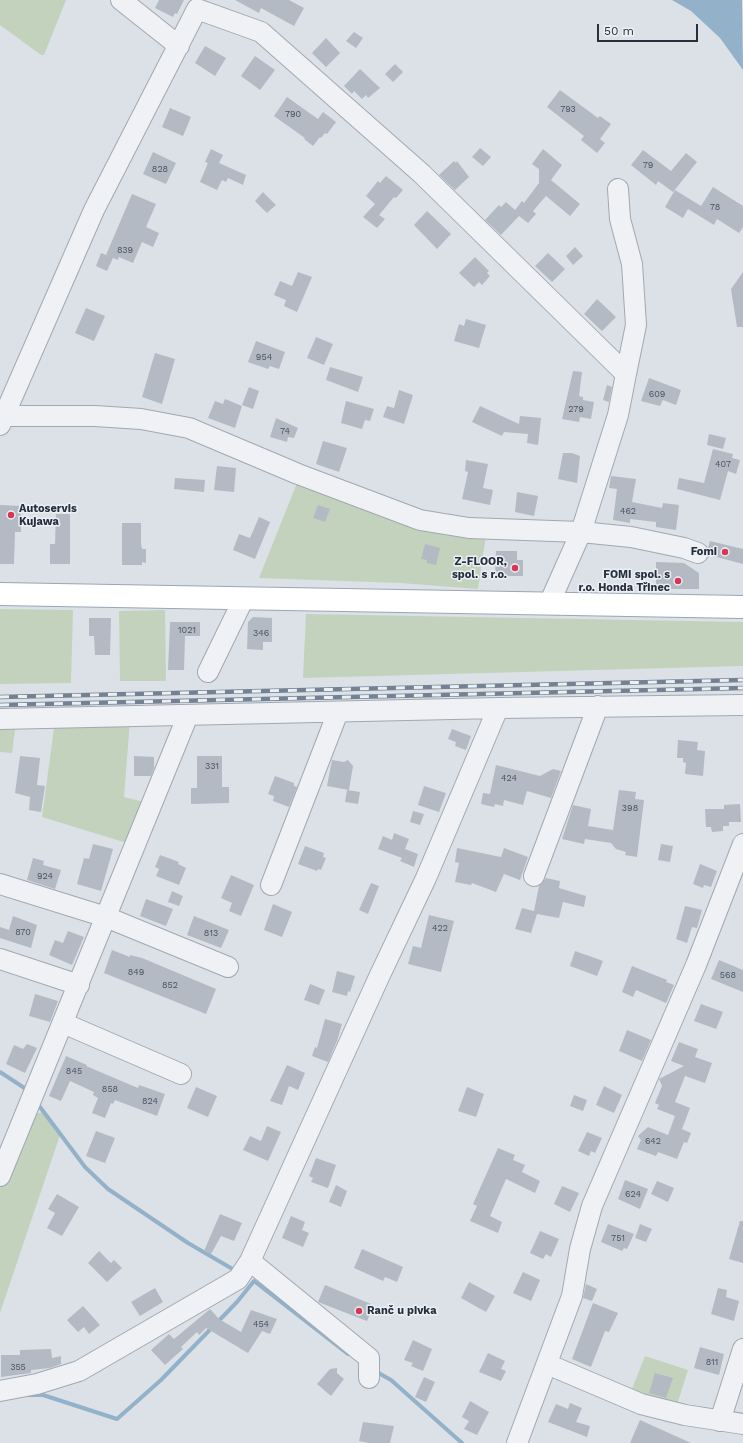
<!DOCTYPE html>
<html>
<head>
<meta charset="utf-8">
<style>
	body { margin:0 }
	#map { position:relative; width:743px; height:1443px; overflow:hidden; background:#dce1e7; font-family:"Work Sans",sans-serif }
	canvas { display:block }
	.scale { position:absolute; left:597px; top:24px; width:101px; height:18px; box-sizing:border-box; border:2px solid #252f3e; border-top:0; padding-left:5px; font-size:12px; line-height:14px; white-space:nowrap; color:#252f3e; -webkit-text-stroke:3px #ebf0f5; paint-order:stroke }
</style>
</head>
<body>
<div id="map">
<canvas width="743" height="1443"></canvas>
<div class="scale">50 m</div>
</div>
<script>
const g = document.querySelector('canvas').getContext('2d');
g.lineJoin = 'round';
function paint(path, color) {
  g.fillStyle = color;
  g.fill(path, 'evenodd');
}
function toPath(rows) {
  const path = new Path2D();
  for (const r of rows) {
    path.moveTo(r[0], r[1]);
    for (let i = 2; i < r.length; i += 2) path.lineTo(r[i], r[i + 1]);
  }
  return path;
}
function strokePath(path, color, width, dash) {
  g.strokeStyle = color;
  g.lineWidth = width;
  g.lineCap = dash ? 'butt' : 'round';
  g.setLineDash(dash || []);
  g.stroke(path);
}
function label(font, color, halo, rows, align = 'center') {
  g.font = font + ' "Work Sans",sans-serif';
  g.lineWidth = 3;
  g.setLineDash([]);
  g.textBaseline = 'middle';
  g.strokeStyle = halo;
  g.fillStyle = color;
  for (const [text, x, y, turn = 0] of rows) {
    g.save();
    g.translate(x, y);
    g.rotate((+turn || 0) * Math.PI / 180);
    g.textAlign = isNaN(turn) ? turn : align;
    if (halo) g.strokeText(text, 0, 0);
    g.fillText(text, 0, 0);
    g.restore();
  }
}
paint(toPath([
	[0,0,66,0,44,55,41,55,0,25],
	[299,478,486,535,478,589,400,583,259,578],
	[0,609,73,610,71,683,0,684],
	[165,610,166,681,120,681,119,611],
	[306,614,743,622,743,666,303,678],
	[130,720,124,797,148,803,130,844,42,817,55,721],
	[0,723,16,723,12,753,0,752],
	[43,1112,61,1132,0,1313,0,1188,29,1115],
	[645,1356,688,1370,676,1408,630,1394]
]), '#c3d2bc');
paint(toPath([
	[672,0,742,0,743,70,720,38,691,11]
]), '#94b1ca');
strokePath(toPath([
	[0,1072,26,1089],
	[40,1107,85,1167,108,1189,188,1243,236,1271],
	[375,1371,391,1380,462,1443],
	[28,1395,43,1395,117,1419,161,1380,237,1302,254,1281,348,1354]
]), '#94b1ca', 4);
paint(toPath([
	[159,0,184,0,177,14,175,13,173,17,155,8],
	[235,0,289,0,304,8,294,26,261,8,259,13],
	[354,32,363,38,356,48,346,41],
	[326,38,340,53,326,67,312,53],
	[205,46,226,58,215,76,195,63],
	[255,56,275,70,260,90,241,76],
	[395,64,403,72,393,82,385,74],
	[360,69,380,88,368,98,366,95,362,99,354,91,352,94,344,86],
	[560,90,598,118,600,116,611,124,600,139,605,143,597,153,581,140,584,136,547,107],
	[287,97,318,119,323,112,336,122,327,134,325,133,321,138,320,137,313,146,304,139,305,138,274,116],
	[170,108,191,117,183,136,162,127],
	[480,148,491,157,483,166,472,157],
	[211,149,223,155,219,163,246,175,243,185,228,178,226,182,222,180,217,190,200,182,208,163,205,162],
	[543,149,562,165,551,180,580,204,570,216,546,196,533,211,536,214,528,223,519,216,501,235,485,220,499,205,501,207,506,202,515,210,522,201,524,203,539,183,539,169,532,164],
	[643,150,671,171,686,153,697,162,673,192,658,181,656,185,631,165],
	[153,152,176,163,166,184,143,174],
	[454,161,456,163,457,161,469,177,455,190,439,175],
	[386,176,403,190,396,198,394,197,379,215,385,219,377,228,363,217,375,204,366,196,378,181,380,183],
	[713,187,743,206,743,227,739,233,717,219,714,225,688,209,683,218,665,207,675,190,701,206],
	[263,192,276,205,267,213,255,201],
	[132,194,156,204,146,227,159,233,153,247,142,242,133,263,119,257,118,260,113,258,107,271,96,266,101,253,106,255],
	[427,211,451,234,437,249,414,225],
	[575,247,583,256,573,265,566,256],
	[548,253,565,269,552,282,535,266],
	[475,257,489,271,487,273,490,276,482,285,479,282,474,287,459,273],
	[298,272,312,277,297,312,284,306,286,300,274,295,280,281,292,286],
	[743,272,743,327,737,327,731,289],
	[597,299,616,317,602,331,584,314],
	[86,308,105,316,94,341,75,333],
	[466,319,486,325,479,348,454,341,459,324,464,326],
	[316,337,333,344,324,365,307,358],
	[256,341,285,352,279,369,270,366,268,369,248,362],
	[155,353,175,359,162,404,142,397],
	[330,367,363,377,358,392,326,380],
	[573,371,582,372,579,396,583,397,583,400,594,402,591,419,580,417,579,422,562,419],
	[649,378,681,390,676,405,663,400,660,406,641,401],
	[607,385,612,387,609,402,603,400],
	[249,387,259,391,253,409,242,405],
	[399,390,413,395,404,424,383,417,387,406,394,408],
	[225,399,242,406,235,428,208,418,215,401,223,404],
	[346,401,374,409,370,421,365,420,362,429,341,423],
	[480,406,519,424,520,416,541,418,538,445,527,443,528,434,504,432,502,436,472,422],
	[276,418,298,428,294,438,288,437,287,442,270,437],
	[709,434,726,438,723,449,707,445],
	[323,441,347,448,339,472,316,464],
	[713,449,733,454,732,458,740,460,736,474,728,471,720,500,677,489,679,478,704,483],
	[563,453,572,453,580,456,577,483,558,479],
	[466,460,488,464,483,488,493,490,490,505,462,499,468,472,465,471],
	[217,466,236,468,234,492,214,490],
	[611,476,636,479,632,502,662,508,663,503,679,505,676,530,656,527,656,522,630,519,630,523,613,520,617,489,609,488],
	[175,478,205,480,204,492,174,489],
	[517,492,538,496,534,516,515,512],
	[0,505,21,506,21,532,15,532,14,564,0,564],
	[318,505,330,509,325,522,313,518],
	[56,514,70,514,70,564,50,564,50,544,55,544],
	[259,517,270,522,255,559,233,550,239,534,250,538],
	[122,523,141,523,141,544,142,549,146,549,146,563,142,562,142,565,122,565],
	[710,541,743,549,743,564,709,555,708,548],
	[425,544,440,548,436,565,427,563,427,560,421,559],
	[496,551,517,551,517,560,523,560,523,576,495,576],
	[656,562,684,563,699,573,699,589,656,589],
	[253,617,272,618,272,642,263,642,263,650,247,649,248,622],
	[89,618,111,618,110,655,95,655,94,636,89,636],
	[170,622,200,622,200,636,185,636,184,670,168,670],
	[452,729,471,736,466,750,455,746,456,742,448,739],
	[678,740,698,742,697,750,705,751,703,776,685,774,686,763,683,762,683,758,677,758],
	[20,756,40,758,37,785,45,786,41,812,29,810,30,797,15,793],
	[134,756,154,757,154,768,151,776,134,776],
	[197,756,222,756,222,787,229,787,229,803,191,804,191,788,197,788],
	[332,760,344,762,348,760,353,766,349,790,327,786],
	[496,765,540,776,553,769,561,771,551,798,527,791,523,805,504,800,503,806,495,804,494,807,481,804,483,793,490,794],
	[275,776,294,783,294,786,297,787,289,807,273,801,274,796,268,794],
	[424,786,446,793,439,812,418,805],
	[347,790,360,792,358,804,345,802],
	[619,790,636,792,635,799,644,800,637,857,625,855,626,852,616,849,611,843,585,839,584,844,562,839,573,805,591,809,588,826,613,830],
	[740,804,741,822,729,822,729,826,723,826,723,831,712,832,711,827,706,827,705,809,724,809,724,805],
	[413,811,424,814,420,825,410,822],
	[394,833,409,839,405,849,418,854,414,867,400,861,402,858,378,849,383,836,392,840],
	[93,844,113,849,101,891,77,884,84,858,89,859],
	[661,844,673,846,670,862,658,860],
	[305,846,324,853,323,857,326,858,321,870,318,869,317,871,298,864],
	[457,848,501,857,504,848,528,857,520,880,504,874,496,892,472,883,471,885,455,882,459,863,455,862],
	[160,855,179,862,178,864,186,868,179,885,156,876,159,869,155,867],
	[33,858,44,861,43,865,61,870,55,889,27,880],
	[700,864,717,871,711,887,704,885,703,888,693,884],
	[231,875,254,885,241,916,229,911,232,903,221,898],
	[546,878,560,881,559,888,586,896,584,907,563,902,559,918,537,914,531,933,515,929,522,908,534,911,539,886],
	[371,883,379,886,368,914,359,910],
	[172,891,183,896,179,906,168,902],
	[146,899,173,909,166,926,140,916],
	[273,904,292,912,282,937,264,930],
	[685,906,702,910,697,928,692,927,687,943,676,939],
	[429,915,454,921,441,972,408,964,413,946,421,948],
	[13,916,37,925,31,948,0,938,0,927,9,930],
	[194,916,229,930,221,948,187,935],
	[68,931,84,937,72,965,49,955,55,940,63,943],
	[112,950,130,957,130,955,142,958,216,989,206,1014,104,973],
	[575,951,603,961,597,976,570,966],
	[719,960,743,970,743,992,711,979],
	[632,966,667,980,666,982,674,985,666,1003,636,990,633,997,622,992],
	[337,971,355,976,350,992,348,991,347,996,332,992],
	[310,984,325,990,319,1005,304,1000],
	[35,994,58,1001,50,1022,29,1016],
	[701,1004,723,1012,716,1029,694,1021],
	[325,1019,342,1024,337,1041,328,1062,312,1056,315,1047,317,1048],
	[627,1030,651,1040,642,1061,619,1051],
	[679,1042,698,1049,695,1057,712,1063,705,1083,685,1076,675,1102,690,1108,682,1129,691,1133,687,1143,684,1142,677,1159,658,1152,656,1156,637,1149,641,1140,638,1136,648,1127,668,1135,675,1116,657,1109,659,1105,655,1103,662,1086,659,1079,684,1066,671,1061],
	[27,1044,37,1048,25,1073,6,1064,14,1045,23,1049],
	[66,1056,87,1065,86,1066,138,1088,139,1085,165,1094,157,1116,115,1100,113,1104,111,1103,105,1118,92,1113,98,1098,93,1095,94,1092,70,1081,61,1101,49,1096],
	[287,1065,305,1073,298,1090,289,1086,282,1105,270,1101],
	[604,1086,622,1095,614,1113,596,1105],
	[196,1087,217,1096,208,1117,187,1108],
	[467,1087,484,1094,476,1117,458,1111],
	[574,1095,587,1100,583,1111,570,1106],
	[267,1126,281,1132,268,1161,243,1150,250,1136,261,1141],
	[96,1131,115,1138,105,1163,86,1156],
	[587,1132,602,1138,595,1153,591,1151,589,1156,578,1151],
	[498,1148,515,1155,513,1160,525,1165,522,1172,540,1181,535,1193,506,1179,490,1216,502,1222,498,1233,470,1221,477,1206,473,1204],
	[316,1158,336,1165,328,1188,311,1182,313,1178,309,1176],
	[625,1180,648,1189,640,1209,618,1199],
	[657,1181,674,1188,668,1202,651,1194],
	[336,1185,347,1191,341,1207,329,1202],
	[562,1186,579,1193,570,1212,554,1204],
	[57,1194,79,1207,62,1236,47,1228,55,1213,48,1209],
	[220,1214,242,1223,234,1241,221,1236,211,1254,204,1251],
	[291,1216,305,1222,302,1230,309,1233,303,1247,282,1238],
	[740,1221,743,1221,743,1263,729,1259],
	[608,1224,634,1234,627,1249,624,1248,622,1251,601,1242],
	[640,1224,652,1229,646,1242,635,1238],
	[540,1231,559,1239,551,1257,546,1254,543,1259,530,1253],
	[362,1249,403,1267,397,1282,385,1277,383,1281,354,1268],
	[99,1251,111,1263,114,1260,122,1268,107,1282,88,1263],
	[523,1272,540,1280,531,1301,513,1293],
	[469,1282,495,1296,486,1312,461,1298],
	[586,1284,597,1289,592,1301,583,1298],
	[325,1285,371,1304,368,1310,371,1312,367,1321,318,1302],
	[155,1288,163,1302,140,1316,131,1302],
	[718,1288,727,1290,726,1297,739,1301,734,1321,711,1314],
	[593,1303,618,1313,609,1332,605,1331,591,1367,572,1359],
	[83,1306,100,1325,89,1334,84,1327,78,1332,67,1320],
	[210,1309,219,1319,241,1332,251,1310,277,1319,270,1334,262,1331,248,1353,206,1328,199,1335,197,1332,181,1347,183,1349,165,1365,151,1350,169,1334,174,1339],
	[413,1340,432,1349,423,1371,411,1366,413,1363,404,1360],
	[700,1347,724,1354,719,1375,694,1368],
	[51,1349,52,1358,61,1356,61,1364,50,1368,31,1370,31,1373,1,1377,1,1355,20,1355,20,1350],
	[488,1353,505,1361,501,1369,506,1371,501,1381,479,1372],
	[337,1368,337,1373,344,1379,331,1396,317,1384,330,1369],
	[655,1373,673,1378,666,1398,649,1393],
	[424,1377,435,1382,426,1402,415,1397],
	[470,1401,489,1412,477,1435,464,1429,469,1421,462,1417],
	[570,1403,582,1408,576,1422,590,1426,587,1437,548,1422,556,1404,568,1409],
	[640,1420,691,1443,630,1443],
	[363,1422,394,1426,390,1443,369,1443,359,1441]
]), '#b3bac4');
const minor = toPath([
	[121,0,179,46],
	[618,189,620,219,632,264,636,325,626,374],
	[0,416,95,416,141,419,189,428,298,474,420,520,469,528,581,532,631,537,684,548,698,553],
	[0,425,94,210,197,9,261,32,422,174,626,374,618,415,581,532,549,604],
	[208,672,244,598],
	[0,719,498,708,743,705],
	[534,876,598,706],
	[0,884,106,917,228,967],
	[271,885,338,712],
	[0,959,79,985],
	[63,1023,181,1074],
	[0,1176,188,715],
	[250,1261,369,1358,369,1378],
	[547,1364,641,1404,685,1415,743,1424],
	[0,1391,37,1384,79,1371,238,1279,250,1261,379,977,426,878,498,708],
	[720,1421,743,1349],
	[517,1443,572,1296,580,1249,592,1206,696,965,743,844]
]);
const major = toPath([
	[0,594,743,607]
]);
strokePath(minor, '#a1a8b1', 22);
strokePath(major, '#9aa6b4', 24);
strokePath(minor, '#eff1f5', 20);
strokePath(major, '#fff', 22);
const rail = toPath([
	[0,697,743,680],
	[0,705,743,688]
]);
strokePath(rail, '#748192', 4.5);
strokePath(rail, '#ebf0f5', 3, [9]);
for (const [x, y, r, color] of [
	[11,515,4,"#d63756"],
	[725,552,4,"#d63756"],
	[515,568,4,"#d63756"],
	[678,581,4,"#d63756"],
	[359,1311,4,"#d63756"]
]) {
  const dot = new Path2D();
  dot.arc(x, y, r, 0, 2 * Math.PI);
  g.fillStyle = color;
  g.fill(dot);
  strokePath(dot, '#ebf0f5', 1.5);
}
label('9px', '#485260', null, [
	["793",568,109],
	["790",293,114],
	["79",648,165],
	["828",160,169],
	["78",715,207],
	["839",125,250],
	["954",264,357],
	["609",657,394],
	["279",576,409],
	["74",285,431],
	["407",723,464],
	["462",628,511],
	["1021",187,630],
	["346",261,633],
	["331",212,766],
	["424",509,778],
	["398",630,808],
	["924",45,876],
	["422",440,928],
	["870",23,932],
	["813",211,933],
	["849",136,972],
	["568",728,975],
	["852",170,985],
	["845",74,1071],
	["858",110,1089],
	["824",150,1101],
	["642",653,1141],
	["624",633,1194],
	["751",618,1238],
	["454",261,1324],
	["811",712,1362],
	["355",18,1367]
]);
label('bold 11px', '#252f3e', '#ebf0f5', [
	["Autoservis",19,509,"left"],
	["Kujawa",19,522,"left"],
	["Fomi",717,552],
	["Z-FLOOR,",507,562],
	["spol. s r.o.",507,575],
	["FOMI spol. s",670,575],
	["r.o. Honda Třinec",670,588],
	["Ranč u pivka",367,1311,"left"]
], 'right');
</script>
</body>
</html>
